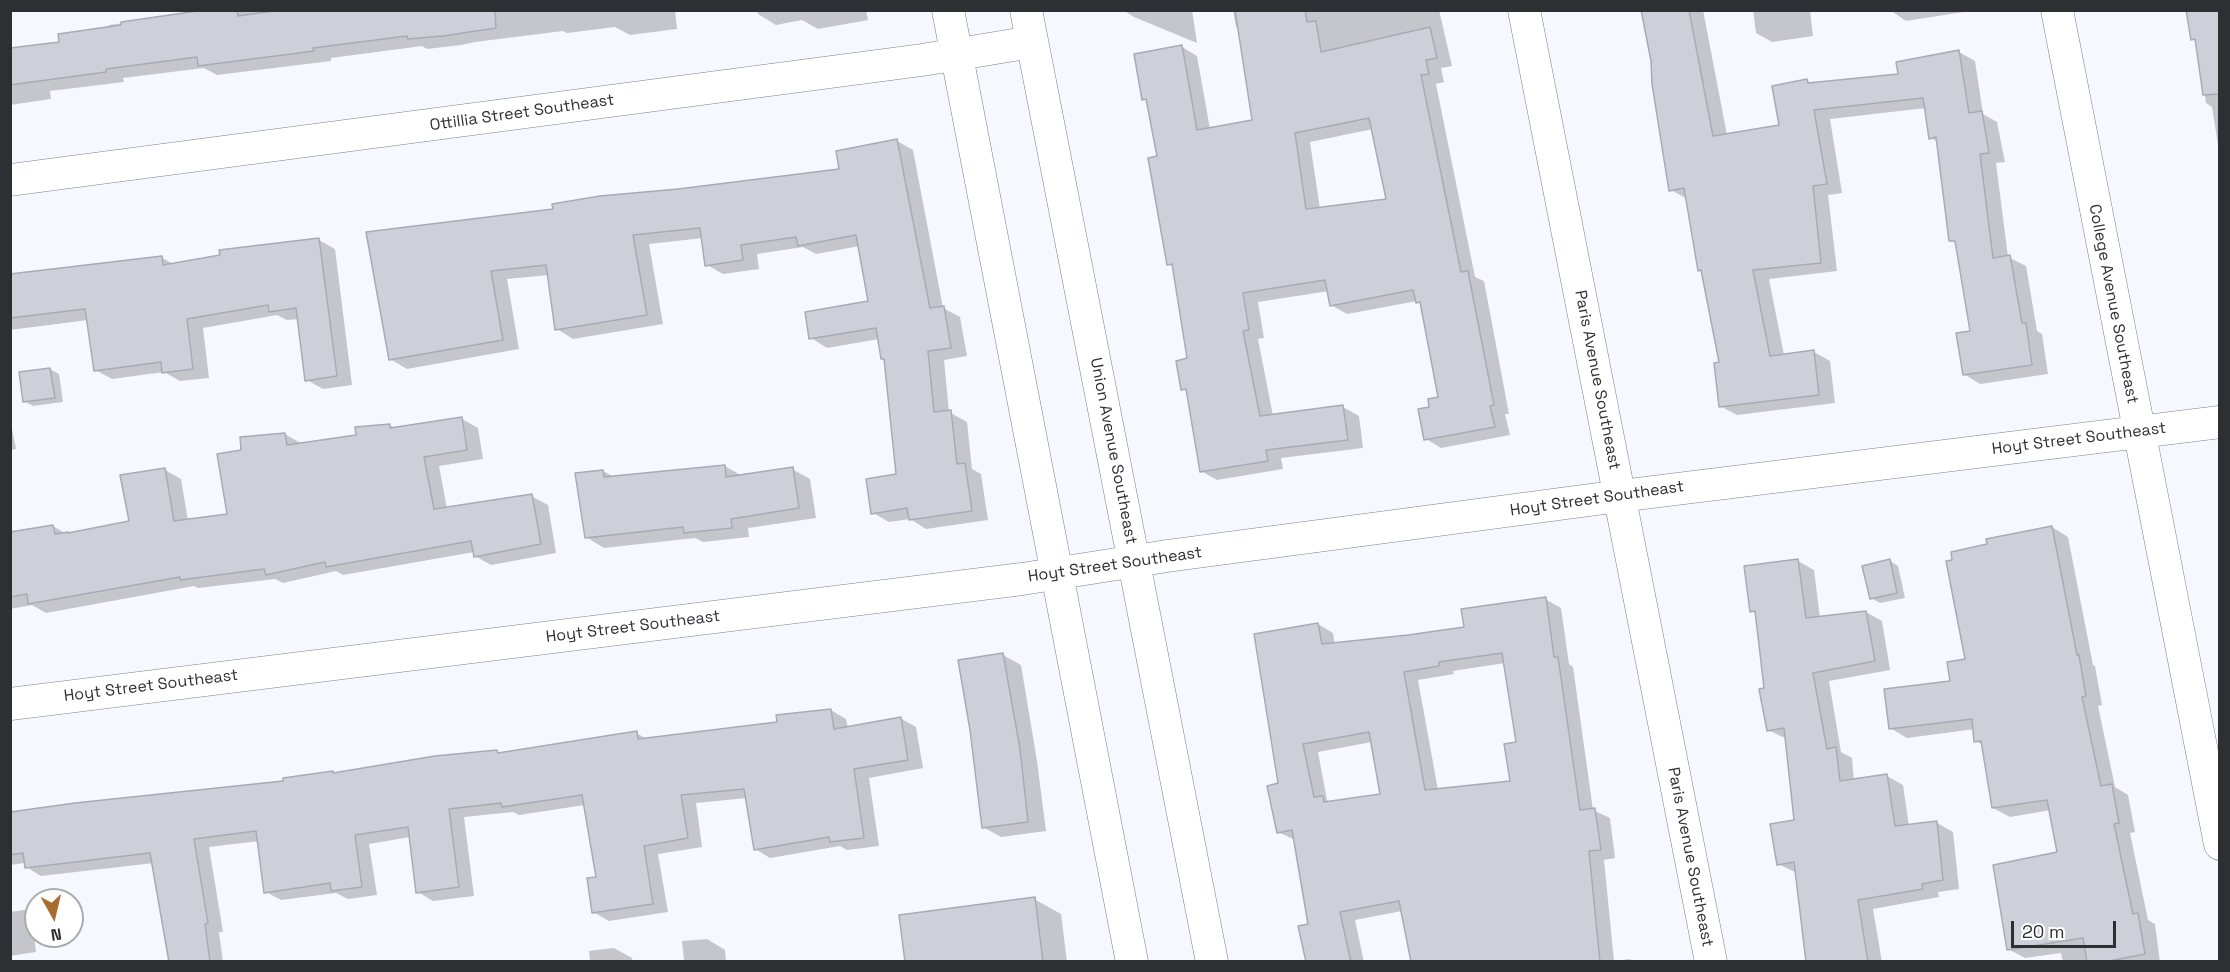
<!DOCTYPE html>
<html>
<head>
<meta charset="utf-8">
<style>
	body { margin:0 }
	#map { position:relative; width:2230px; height:972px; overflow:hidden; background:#f6f8ff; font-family:"Space Grotesk",sans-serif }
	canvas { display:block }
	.frame { position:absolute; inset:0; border:12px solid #2e2f32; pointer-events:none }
	.north { position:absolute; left:24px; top:888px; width:60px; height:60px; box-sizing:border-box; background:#fff; border:2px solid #abacad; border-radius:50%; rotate:172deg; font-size:16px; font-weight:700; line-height:24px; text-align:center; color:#2e2f32 }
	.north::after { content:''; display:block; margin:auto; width:21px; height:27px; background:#a86d2e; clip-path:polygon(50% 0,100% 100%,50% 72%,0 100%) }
	.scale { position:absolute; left:2011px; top:921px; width:105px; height:27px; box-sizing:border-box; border:3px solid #2e2f32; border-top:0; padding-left:8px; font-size:18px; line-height:21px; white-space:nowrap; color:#2e2f32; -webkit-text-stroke:4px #fff; paint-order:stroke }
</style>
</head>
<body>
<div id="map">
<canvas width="2230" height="972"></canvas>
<div class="frame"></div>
<div class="north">N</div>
<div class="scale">20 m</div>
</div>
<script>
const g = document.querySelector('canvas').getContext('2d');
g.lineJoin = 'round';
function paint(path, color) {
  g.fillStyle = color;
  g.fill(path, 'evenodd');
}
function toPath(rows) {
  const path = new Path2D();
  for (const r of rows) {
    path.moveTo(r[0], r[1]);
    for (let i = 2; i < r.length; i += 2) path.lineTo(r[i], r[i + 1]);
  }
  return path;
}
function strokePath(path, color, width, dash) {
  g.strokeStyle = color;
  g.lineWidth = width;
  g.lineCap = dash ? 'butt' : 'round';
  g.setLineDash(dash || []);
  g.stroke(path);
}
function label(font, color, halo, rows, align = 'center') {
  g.font = font + ' "Space Grotesk",sans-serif';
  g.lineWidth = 4.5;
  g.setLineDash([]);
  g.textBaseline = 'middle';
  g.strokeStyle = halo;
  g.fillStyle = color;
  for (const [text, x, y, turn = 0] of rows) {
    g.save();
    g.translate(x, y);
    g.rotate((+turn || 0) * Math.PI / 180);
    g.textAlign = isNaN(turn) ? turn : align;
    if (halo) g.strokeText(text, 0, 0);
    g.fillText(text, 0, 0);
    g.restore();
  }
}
paint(toPath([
	[192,10,675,10,677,29,630,35,615,27,567,33,563,31,475,42,461,45,427,49,422,46,331,58,331,61,217,75,204,68,123,78,124,82,50,91,51,99,10,105,10,50,61,43,109,28,109,25,193,14],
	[757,10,866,10,868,20,818,29,802,20,776,25,758,14],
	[1123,10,1192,10,1197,43,1134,17],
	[1233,10,1439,10,1452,66,1441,68,1444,82,1436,84,1475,277,1484,281,1509,414,1505,414,1510,435,1441,448,1426,439,1431,408,1440,398,1423,305,1417,301,1347,314,1331,305,1329,291,1258,302,1264,338,1258,339,1273,416,1343,407,1359,416,1363,448,1281,458,1283,469,1217,480,1201,471,1188,392,1183,389,1189,360,1174,267,1168,264,1159,158,1149,102,1143,99,1182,47,1197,56,1210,129,1253,121,1239,29,1236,27],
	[1373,129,1388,201,1320,209,1310,142],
	[1643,10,1703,10,1727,135,1781,126,1807,81,1813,84,1899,75,1959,52,1975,61,1983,114,1997,122,2005,162,1996,163,2008,257,2026,266,2037,331,2042,334,2048,374,1980,384,1964,374,1972,332,1957,244,1951,240,1938,142,1931,138,1926,108,1830,119,1842,193,1828,195,1837,271,1769,279,1784,355,1814,352,1830,361,1835,403,1737,415,1720,406,1720,363,1703,272,1700,270,1687,199,1671,190],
	[1753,10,1810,10,1813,36,1772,42,1756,33],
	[1890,10,1969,10,1970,11,1906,21],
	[2220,10,2220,157,2212,107,2206,103,2197,42,2192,39],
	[897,141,913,150,943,308,960,317,967,356,944,360,949,412,967,422,972,469,981,474,988,520,926,529,910,519,889,522,873,513,898,475,886,361,882,358,879,339,827,348,811,338,870,303,860,246,816,254,803,247,757,254,759,269,723,274,707,265,703,238,649,244,663,324,573,339,557,329,549,275,507,279,519,349,407,369,390,359,554,210,679,191,840,170],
	[319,240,335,249,352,385,323,389,307,380,299,319,287,320,277,315,203,328,209,378,180,381,164,372,112,379,95,370,88,320,10,330,10,275,161,257,173,264],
	[50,369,59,374,63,402,33,406,24,401],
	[10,419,16,449,10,450],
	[462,419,478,428,483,459,439,466,447,509,531,496,548,505,556,553,491,565,475,556,474,552,343,575,336,571,283,583,275,579,198,588,194,586,46,613,32,605,10,609,10,539,53,526,66,534,130,522,165,470,181,479,188,521,229,516,243,451,285,434,302,444,358,437,389,425,395,428],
	[725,466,742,476,792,469,810,479,816,518,748,528,749,537,703,542,695,538,604,548,586,537,603,471,614,477],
	[2052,527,2068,537,2093,665,2095,666,2102,705,2098,706,2115,787,2128,795,2135,832,2130,833,2148,920,2155,924,2160,962,2063,962,2061,953,2025,958,2008,949,2058,853,2051,810,2010,817,1993,808,1983,745,1976,741,1975,729,1907,738,1890,728,1952,682,1967,660,1989,545],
	[1798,561,1814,570,1820,618,1866,612,1882,621,1890,670,1829,681,1841,752,1852,758,1854,781,1887,776,1903,785,1909,826,1937,823,1953,832,1959,889,1938,892,1939,897,1873,909,1882,962,1808,962,1797,873,1778,864,1796,821,1787,739,1768,730,1766,689,1757,614,1751,611],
	[1890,561,1898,566,1905,598,1880,603,1871,598],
	[1545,599,1561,608,1569,664,1573,667,1593,810,1610,818,1615,858,1604,860,1614,961,1630,959,1634,962,1557,962,1402,911,1355,920,1364,962,1308,962,1310,925,1295,840,1278,832,1280,785,1318,624,1333,633,1335,645,1465,628],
	[1505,663,1517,743,1512,782,1438,790,1418,680,1454,674,1453,671],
	[1372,742,1382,795,1332,803,1327,800,1318,752],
	[1003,655,1021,665,1037,761,1046,831,1001,837,983,827],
	[831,710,846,719,848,728,900,718,916,727,923,768,869,778,879,846,847,850,840,846,770,858,755,849,747,798,696,803,702,847,658,854,668,912,609,921,593,912,597,878,585,805,519,815,513,812,464,817,474,896,433,901,418,892,410,837,369,844,377,895,348,899,336,893,281,900,266,892,259,841,209,847,223,932,219,932,223,962,171,962,154,863,41,876,26,867,25,863,10,865,10,813,285,783,333,772,336,774,497,751,502,754,636,733,647,739,778,724],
	[1034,899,1061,914,1067,962,906,962],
	[24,910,32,915,36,952,10,956,10,912],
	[707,939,725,950,726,962,666,962,684,960,682,941],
	[614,948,632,958,633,962,590,962,589,951]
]), '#0003');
const building = toPath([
	[204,10,237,10,238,16,281,10,495,10,496,28,443,36,408,39,407,36,313,48,314,51,198,66,197,57,106,69,106,72,10,85,10,48,59,42,58,34,121,25,121,22,204,10],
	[1235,10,1305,10,1307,22,1316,21,1321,52,1430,27,1437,58,1426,60,1429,74,1421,75,1461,272,1468,271,1494,405,1490,406,1495,427,1424,440,1418,409,1429,407,1428,399,1438,397,1420,302,1416,303,1413,290,1330,306,1325,280,1243,293,1249,330,1243,331,1260,416,1343,405,1348,440,1266,450,1268,461,1200,472,1186,389,1181,390,1176,361,1187,358,1172,264,1167,265,1148,158,1157,156,1146,99,1142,100,1134,54,1182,45,1197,130,1252,120,1235,10],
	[1369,118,1386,199,1306,209,1295,133,1369,118],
	[1641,10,1689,10,1713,136,1779,125,1772,86,1807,79,1808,83,1898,74,1896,62,1959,50,1969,113,1982,111,1989,153,1980,154,1993,258,2010,255,2022,323,2026,323,2032,365,1963,375,1956,333,1970,331,1955,241,1949,241,1936,137,1929,139,1923,98,1814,110,1827,184,1813,186,1821,263,1753,270,1770,356,1814,350,1819,395,1719,407,1714,363,1719,362,1701,270,1698,271,1684,188,1669,191,1652,84,1651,61,1641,10],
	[2186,10,2220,10,2220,94,2203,95,2195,39,2191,40,2186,10],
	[897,139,930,308,944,306,951,348,928,351,934,412,951,410,957,464,965,463,972,511,909,520,907,508,871,514,866,479,896,474,884,359,881,359,876,328,809,339,805,312,868,301,856,235,798,246,796,237,741,245,743,260,705,266,700,228,633,235,647,315,555,330,546,265,491,271,503,340,389,360,366,232,553,209,552,204,600,196,678,189,839,169,836,151,897,139],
	[319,238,337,376,305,381,296,308,269,312,268,305,187,319,193,369,162,373,161,362,94,371,85,309,10,318,10,274,162,256,163,265,220,255,219,250,319,238],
	[50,368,55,398,23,402,19,372,50,368],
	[462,417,467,450,424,457,434,509,532,494,541,544,474,557,471,541,326,567,325,562,266,575,264,569,180,580,180,577,28,604,27,594,10,597,10,532,53,525,55,534,68,532,68,533,129,521,120,475,165,468,174,521,227,514,217,454,241,450,240,437,285,433,287,445,356,435,355,427,390,424,390,428,462,417],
	[725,465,726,477,793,467,799,508,731,519,732,528,684,533,683,527,585,538,575,473,603,470,604,477,725,465],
	[2052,526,2077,655,2079,655,2086,696,2082,697,2101,786,2112,784,2119,823,2114,824,2133,914,2138,913,2145,954,2104,962,2087,962,2083,938,2007,950,1993,865,2057,852,2047,800,1992,808,1981,741,1974,742,1972,719,1889,729,1884,689,1950,681,1947,662,1965,659,1946,561,1952,560,1951,552,1987,544,1986,539,2052,526],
	[1798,559,1806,618,1866,611,1875,661,1813,673,1827,749,1836,747,1840,781,1887,774,1895,826,1937,821,1943,880,1922,884,1923,889,1858,900,1868,962,1806,962,1794,862,1777,865,1770,824,1794,820,1784,728,1767,731,1759,689,1764,688,1755,611,1750,612,1744,566,1798,559],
	[1890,559,1897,593,1870,599,1862,566,1890,559],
	[1546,597,1554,657,1558,657,1580,810,1595,808,1601,850,1589,851,1600,962,1411,962,1399,901,1340,912,1351,962,1306,962,1298,926,1308,924,1292,830,1277,833,1267,786,1278,783,1254,634,1318,623,1322,644,1408,635,1464,627,1461,609,1546,597],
	[1502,653,1516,742,1504,744,1510,781,1425,790,1404,672,1439,666,1439,662,1502,653],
	[1369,732,1380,794,1324,802,1323,796,1314,797,1303,744,1369,732],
	[1003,653,1020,749,1028,822,982,828,970,730,958,660,1003,653],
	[831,709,834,729,901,717,908,760,854,769,864,838,830,842,829,837,754,850,744,789,681,795,688,838,644,846,653,904,592,913,587,878,596,877,582,795,502,807,501,803,449,809,459,887,416,893,408,827,355,835,362,887,331,891,330,883,264,893,256,831,194,839,208,923,205,924,210,962,169,962,150,853,25,868,23,853,10,855,10,812,75,803,283,781,283,778,333,771,333,773,435,756,497,750,498,753,637,731,638,739,777,722,776,715,831,709],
	[1035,897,1043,962,905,962,899,915,1035,897]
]);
paint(building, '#cdd0d8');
strokePath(building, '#a8abb3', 1.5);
const street = toPath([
	[948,10,1132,962],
	[1026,10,1212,962],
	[1524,10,1711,962],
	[2057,10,2220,844],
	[10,180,922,60,1032,42],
	[10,704,1022,579,1167,556,1620,496,2220,422]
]);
strokePath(street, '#7e8188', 33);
strokePath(street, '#fff', 32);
label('16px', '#2e2f32', '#fff', [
	["Ottillia Street Southeast",522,113,-8],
	["College Avenue Southeast",2113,304,79],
	["Paris Avenue Southeast",1597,380,79],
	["Hoyt Street Southeast",2079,439,-7],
	["Union Avenue Southeast",1113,451,79],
	["Hoyt Street Southeast",1597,499,-8],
	["Hoyt Street Southeast",1115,565,-8],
	["Hoyt Street Southeast",633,627,-7],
	["Hoyt Street Southeast",151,686,-7],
	["Paris Avenue Southeast",1690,857,79]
]);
</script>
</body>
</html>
